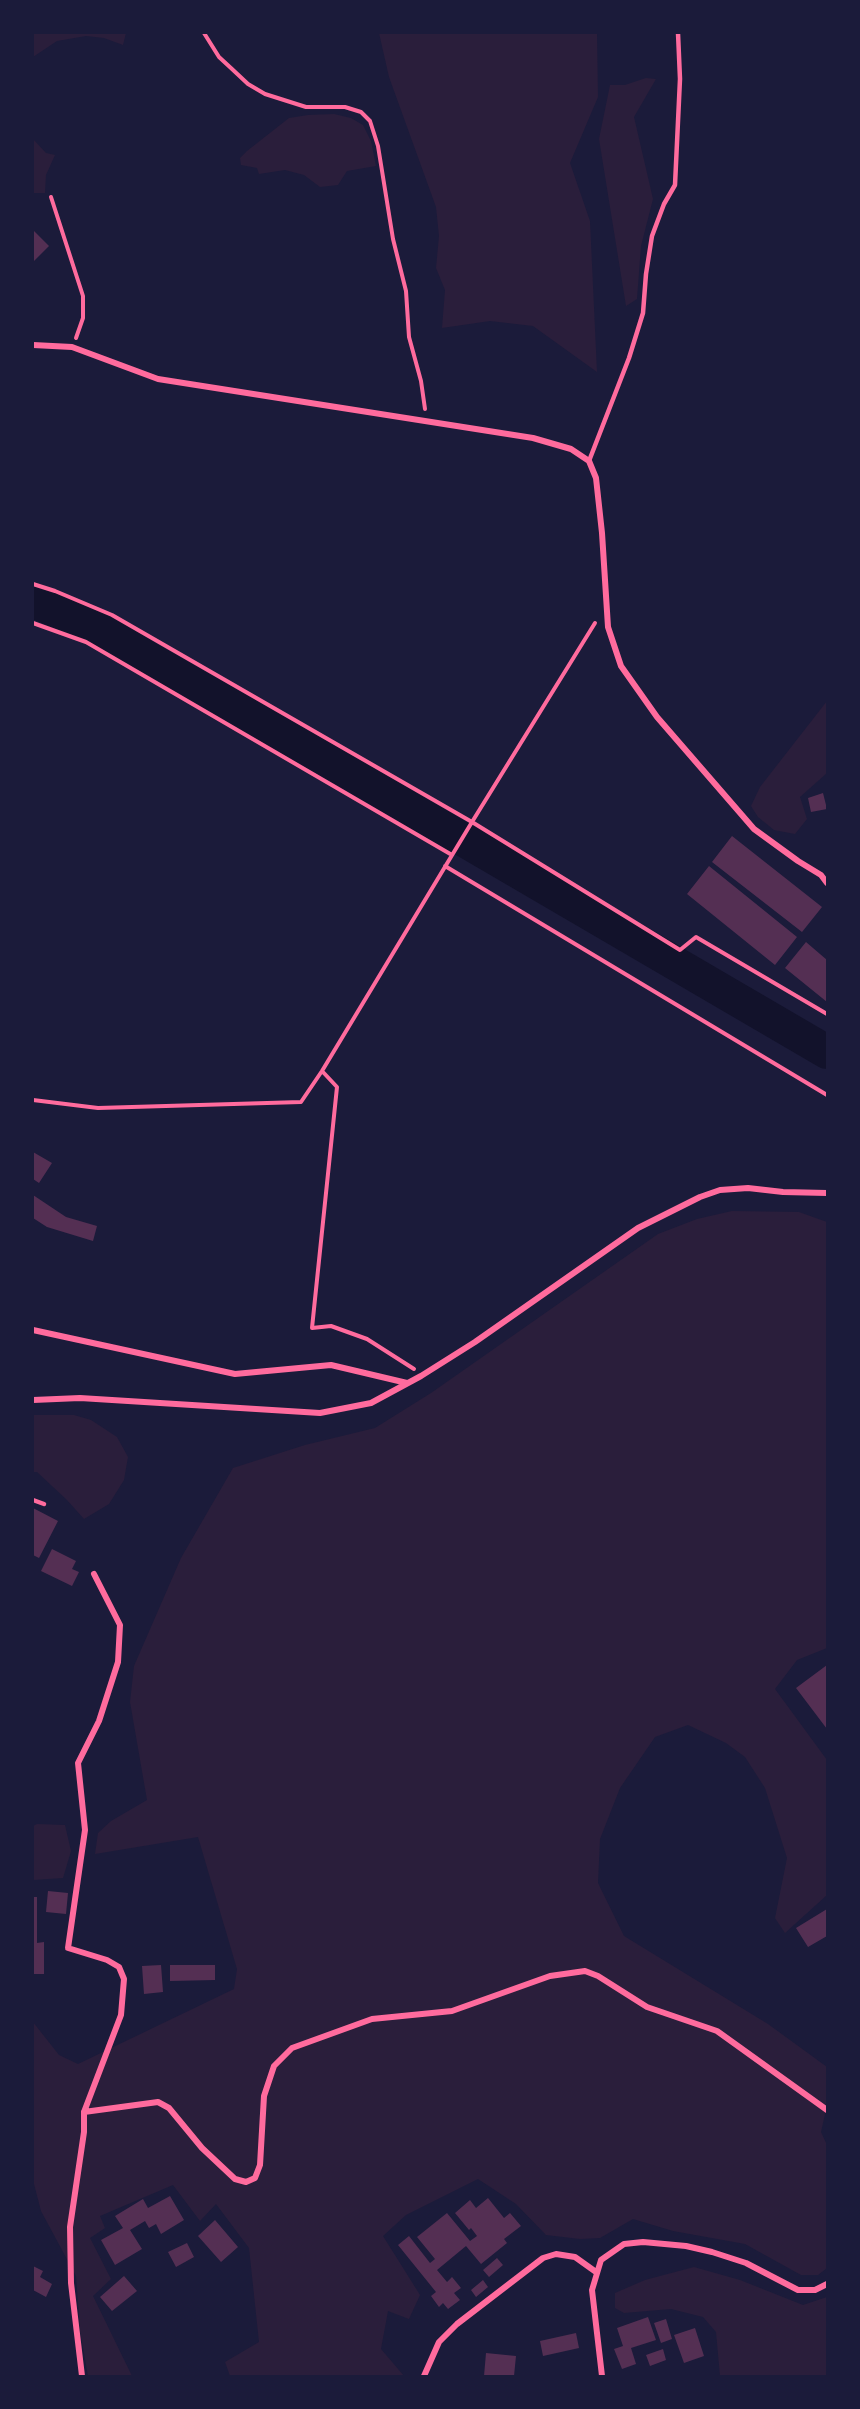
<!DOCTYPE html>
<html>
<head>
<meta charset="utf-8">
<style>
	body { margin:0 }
	#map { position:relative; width:860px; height:2409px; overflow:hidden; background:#1b1b3a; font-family:Lora,serif }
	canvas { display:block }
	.frame { position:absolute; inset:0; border:34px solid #1b1b3a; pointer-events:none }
</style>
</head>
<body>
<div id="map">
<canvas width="860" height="2409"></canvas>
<div class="frame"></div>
</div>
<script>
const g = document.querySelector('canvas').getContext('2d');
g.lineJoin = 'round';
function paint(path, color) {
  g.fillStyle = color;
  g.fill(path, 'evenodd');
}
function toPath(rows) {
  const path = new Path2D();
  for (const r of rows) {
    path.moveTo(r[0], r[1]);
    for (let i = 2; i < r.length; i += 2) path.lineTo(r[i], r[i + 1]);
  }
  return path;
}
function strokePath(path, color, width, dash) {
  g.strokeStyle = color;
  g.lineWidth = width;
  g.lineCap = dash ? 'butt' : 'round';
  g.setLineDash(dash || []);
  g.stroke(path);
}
paint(toPath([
	[33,33,126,33,123,45,104,38,86,36,57,41,33,57],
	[379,33,597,33,598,97,570,163,590,221,597,372,533,326,490,321,442,328,445,290,436,268,439,236,436,207,389,77],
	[646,78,656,79,634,117,653,199,641,246,637,299,626,306,599,139,610,85,625,85],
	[334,114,351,118,363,125,371,141,376,166,347,171,338,185,320,187,304,175,285,170,259,174,257,168,241,165,240,158,247,151,289,118,308,115],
	[33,139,46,153,55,155,46,175,45,193,33,193],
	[827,701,827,773,800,797,807,819,795,834,774,830,758,817,751,806,760,787],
	[732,1211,799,1212,827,1222,827,1648,797,1660,775,1689,827,1760,827,1895,785,1933,775,1918,787,1858,765,1788,745,1757,726,1743,688,1725,655,1737,620,1788,600,1839,598,1883,624,1936,768,2024,827,2067,827,2105,821,2132,827,2145,827,2268,818,2275,801,2275,745,2244,673,2231,633,2219,600,2238,580,2239,546,2235,516,2204,478,2179,406,2215,383,2236,420,2295,409,2319,388,2311,381,2349,404,2376,230,2376,225,2362,259,2342,249,2248,216,2204,200,2221,173,2185,100,2216,105,2228,90,2238,111,2279,93,2296,132,2376,88,2376,80,2331,76,2276,41,2211,33,2180,33,2022,59,2055,78,2064,234,1989,237,1969,198,1837,95,1854,98,1833,111,1821,147,1800,130,1702,134,1666,181,1558,233,1468,305,1445,375,1428,431,1393,658,1234,697,1219],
	[33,1415,74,1415,91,1420,117,1437,128,1457,124,1480,109,1504,84,1519,67,1500,37,1472,33,1472],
	[37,1824,65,1825,71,1851,63,1878,33,1880,33,1826],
	[694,2267,740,2280,803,2305,827,2297,827,2376,720,2376,716,2332,703,2317,671,2309,624,2313,615,2308,615,2293,645,2280]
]), '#2a1e3b');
strokePath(toPath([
	[33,601,105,632,146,657,351,774,827,1052]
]), '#12122b', 34);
paint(toPath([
	[33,230,49,246,33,262],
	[823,793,827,809,811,812,808,798],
	[732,836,822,907,802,932,712,862],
	[709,866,797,937,775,965,687,894],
	[806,942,827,960,827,1002,785,968],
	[33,1152,52,1163,39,1183,33,1179],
	[33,1195,66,1217,97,1226,93,1241,47,1227,33,1218],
	[33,1508,58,1521,39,1558,33,1555],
	[52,1549,76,1561,72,1569,79,1572,72,1586,41,1571],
	[827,1665,827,1729,796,1688],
	[48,1891,68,1893,66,1914,46,1912],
	[33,1897,37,1897,37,1943,44,1942,44,1974,33,1974],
	[827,1909,827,1936,808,1947,796,1928],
	[161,1965,163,1992,144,1994,142,1966],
	[170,1965,215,1965,215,1980,170,1981],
	[170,2196,184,2220,161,2234,156,2224,149,2228,145,2221,130,2230,142,2249,115,2265,101,2240,123,2228,115,2216,143,2199,148,2208],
	[488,2198,504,2218,510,2213,521,2226,504,2239,507,2243,481,2264,466,2246,437,2270,447,2282,452,2277,461,2288,454,2293,460,2300,448,2309,443,2303,439,2307,431,2296,436,2292,398,2245,409,2236,430,2263,435,2259,417,2237,447,2213,470,2241,477,2236,471,2228,469,2230,455,2213,470,2200,476,2208],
	[215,2220,238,2247,221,2262,198,2236],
	[187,2243,194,2257,176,2267,168,2252],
	[497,2258,503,2265,489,2277,483,2270],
	[33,2266,43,2271,40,2277,52,2284,46,2297,33,2290],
	[124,2276,137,2291,112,2311,100,2297],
	[483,2280,488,2287,476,2297,471,2290],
	[648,2317,656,2340,631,2348,636,2364,622,2369,614,2349,623,2346,617,2328],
	[666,2319,672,2339,661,2343,654,2323],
	[695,2328,704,2356,684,2363,674,2335],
	[576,2333,579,2348,543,2356,540,2341],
	[663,2349,666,2360,650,2366,646,2355],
	[486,2353,516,2356,514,2376,484,2376]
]), '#542f53');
strokePath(toPath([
	[204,33,219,57,232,69,248,84,265,94,306,107,345,107,361,112,370,121,378,146,393,239,406,291,409,337,421,381,425,409],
	[51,197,83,296,83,318,76,338],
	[33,584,55,591,112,615,472,822,680,950,696,937,827,1014],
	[33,623,86,642,452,855],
	[445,866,827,1095],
	[322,1071,337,1087,312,1328,331,1326,367,1339,414,1369],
	[33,1100,98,1108,301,1102,322,1071,472,822,595,623]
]), '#ff6b9d', 4);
strokePath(toPath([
	[589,461,629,358,643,313,646,274,652,236,664,204,675,185,680,79,678,33],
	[33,1500,44,1504]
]), '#ff6b9d', 4.5);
strokePath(toPath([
	[33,345,72,347,158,379,533,438,571,449,589,461,596,478,602,533,608,627,621,666,657,717,754,829,798,861,821,875,827,883],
	[33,1330,235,1374,331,1365,407,1383],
	[33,1400,80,1398,320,1413,371,1403,421,1376,475,1342,638,1228,700,1197,720,1190,748,1188,783,1192,827,1193],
	[84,2112,158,2102,169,2108,202,2148,235,2179,246,2182,255,2178,260,2165,264,2096,274,2066,292,2048,372,2019,452,2011,550,1976,585,1971,598,1976,647,2007,717,2031,827,2110],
	[82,2376,71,2283,70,2227,84,2132,84,2112,121,2015,124,1979,119,1967,107,1960,68,1948,85,1830,78,1763,99,1721,118,1662,120,1625,94,1574],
	[424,2376,439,2342,457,2324,543,2258,556,2254,575,2257,596,2272],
	[602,2376,592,2290,601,2260,624,2244,643,2242,686,2246,712,2252,746,2263,798,2290,815,2290,827,2284]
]), '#ff6b9d', 6);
</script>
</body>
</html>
